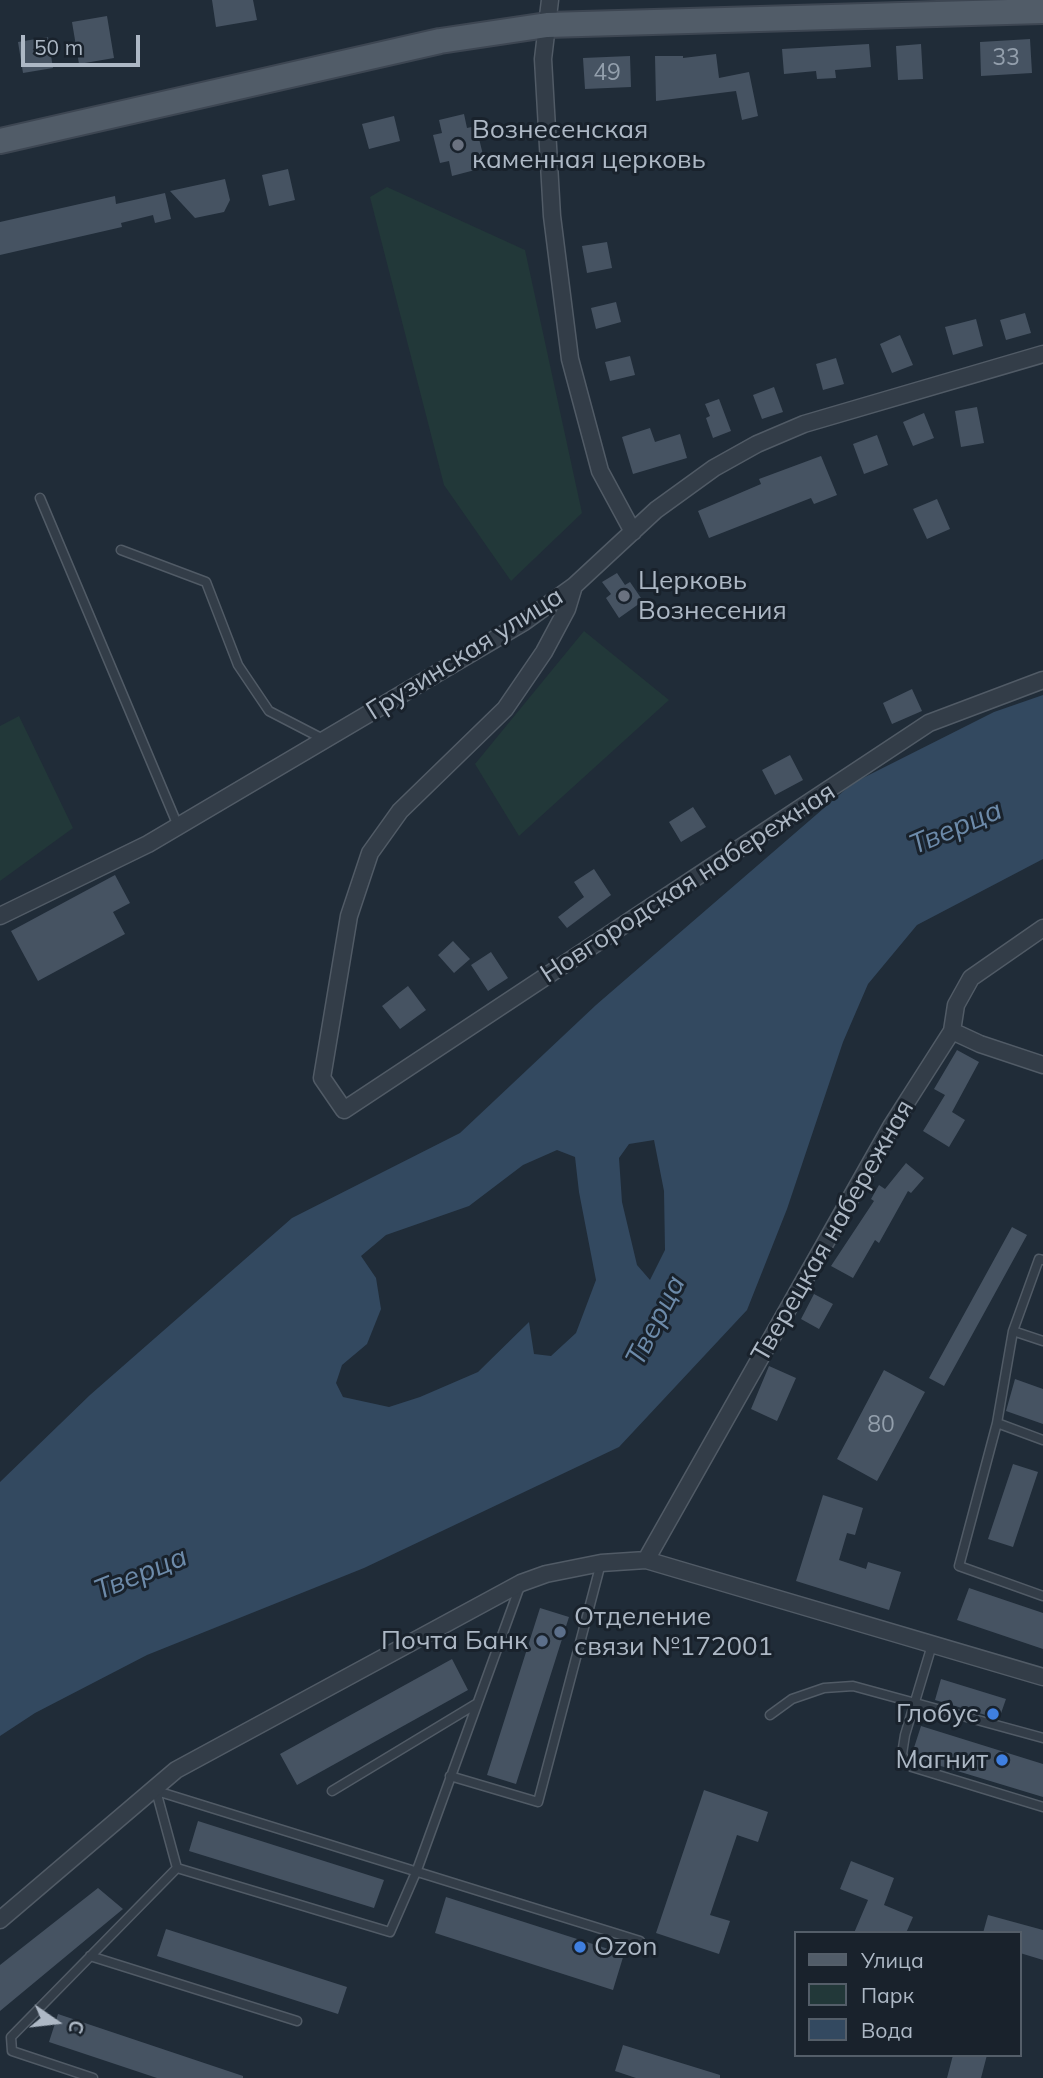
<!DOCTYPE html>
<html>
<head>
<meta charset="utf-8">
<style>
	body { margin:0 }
	#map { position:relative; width:1043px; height:2078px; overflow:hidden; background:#202c38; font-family:Mulish,sans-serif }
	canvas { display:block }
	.legend { position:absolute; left:794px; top:1931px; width:228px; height:126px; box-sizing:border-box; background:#19222c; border:2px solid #545e69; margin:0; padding:9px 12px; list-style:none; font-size:21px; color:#adb8c5 }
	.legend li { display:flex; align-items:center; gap:14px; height:35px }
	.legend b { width:35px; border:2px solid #545e69 }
	.north { position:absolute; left:21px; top:1987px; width:70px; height:70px; -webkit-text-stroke:5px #19222c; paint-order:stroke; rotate:104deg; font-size:19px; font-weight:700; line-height:28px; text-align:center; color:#adb8c5 }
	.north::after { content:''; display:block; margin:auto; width:24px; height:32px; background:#adb8c5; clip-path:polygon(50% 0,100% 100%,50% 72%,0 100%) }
	.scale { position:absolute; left:21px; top:35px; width:119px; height:32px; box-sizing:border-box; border:4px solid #adb8c5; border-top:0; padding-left:9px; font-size:21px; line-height:24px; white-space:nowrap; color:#adb8c5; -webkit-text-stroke:5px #19222c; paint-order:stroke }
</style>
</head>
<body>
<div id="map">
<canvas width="1043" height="2078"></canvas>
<ul class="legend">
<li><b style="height:9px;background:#515c68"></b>Улица</li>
<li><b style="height:19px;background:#223839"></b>Парк</li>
<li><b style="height:19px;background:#334960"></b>Вода</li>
</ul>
<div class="north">С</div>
<div class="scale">50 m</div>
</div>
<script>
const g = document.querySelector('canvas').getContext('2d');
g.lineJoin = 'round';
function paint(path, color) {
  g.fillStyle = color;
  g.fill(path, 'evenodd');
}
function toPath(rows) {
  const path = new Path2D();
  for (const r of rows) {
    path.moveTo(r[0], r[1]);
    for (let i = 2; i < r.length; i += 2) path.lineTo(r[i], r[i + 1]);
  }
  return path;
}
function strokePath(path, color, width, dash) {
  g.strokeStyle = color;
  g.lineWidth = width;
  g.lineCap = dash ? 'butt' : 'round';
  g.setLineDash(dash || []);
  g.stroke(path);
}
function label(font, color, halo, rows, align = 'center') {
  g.font = font + ' Mulish,sans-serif';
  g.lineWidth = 6;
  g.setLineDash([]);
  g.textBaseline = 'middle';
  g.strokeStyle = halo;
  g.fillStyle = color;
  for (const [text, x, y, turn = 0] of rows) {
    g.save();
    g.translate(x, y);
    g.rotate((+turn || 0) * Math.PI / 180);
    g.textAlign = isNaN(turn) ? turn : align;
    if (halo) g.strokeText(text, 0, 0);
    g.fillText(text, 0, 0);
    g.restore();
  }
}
paint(toPath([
	[387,187,525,250,582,513,511,581,444,485,370,197],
	[584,631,669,700,519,836,475,764],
	[19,716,73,828,0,881,0,726]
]), '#223839');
paint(toPath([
	[1043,695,1043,859,917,925,868,984,843,1042,787,1209,747,1310,619,1447,364,1568,147,1655,35,1713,0,1736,0,1482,90,1395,292,1218,460,1133,596,1005,853,783,994,712],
	[654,1140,664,1191,665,1250,650,1280,637,1265,622,1202,619,1158,629,1144],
	[557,1150,575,1157,579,1192,596,1280,576,1333,551,1356,534,1354,529,1322,478,1372,420,1397,389,1407,343,1397,336,1383,342,1365,367,1344,381,1309,376,1278,361,1256,386,1235,469,1206,523,1165]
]), '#334960');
paint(toPath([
	[212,0,253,0,257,20,216,27],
	[107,16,114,58,79,64,72,22],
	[48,37,53,68,23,73,18,42],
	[1030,39,1032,73,981,76,980,42],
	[869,44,871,67,835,70,836,78,817,79,816,71,784,74,782,49],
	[921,44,923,79,898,80,896,46],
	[716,54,719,78,749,72,758,116,742,120,736,91,656,101,655,56,683,56,683,58],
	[630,56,631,87,585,89,583,58],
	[464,114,467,128,476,126,483,155,472,158,475,170,452,176,449,161,440,163,433,135,442,133,439,120],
	[394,116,400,141,369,149,362,124],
	[288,169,295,200,269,206,262,175],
	[225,179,230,200,224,212,195,218,170,191],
	[165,193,171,219,155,223,153,215,121,223,122,227,0,255,0,222,115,196,116,204],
	[607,242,612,268,587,273,582,246],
	[616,302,621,322,596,329,591,308],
	[1025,313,1031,333,1006,340,1000,320],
	[976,319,983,346,953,355,945,327],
	[900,335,913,365,892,373,880,344],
	[630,356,635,375,610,381,605,362],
	[836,358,844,384,823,390,816,364],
	[774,387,783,412,762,419,753,395],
	[719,399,731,431,713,438,706,418,710,416,705,404],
	[977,407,984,443,961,447,955,411],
	[924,413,934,438,913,446,903,422],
	[650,428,655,442,680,434,687,458,633,474,622,437],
	[877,435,888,465,864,474,853,444],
	[821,456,837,495,814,504,811,498,709,538,698,511,761,484,759,479],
	[937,499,950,529,927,539,913,509],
	[617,573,625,585,630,582,643,601,619,618,606,598,611,594,602,582],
	[912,689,922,711,892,724,883,703],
	[790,755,803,780,775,795,762,770],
	[693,807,706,827,681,842,669,822],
	[594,869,611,895,567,928,558,917,584,897,574,882],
	[115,875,130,903,113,912,125,934,38,981,11,931],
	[453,941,470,959,454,973,438,955],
	[491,952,508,978,488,991,471,965],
	[408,986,426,1010,400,1029,382,1006],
	[957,1050,979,1062,952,1112,965,1120,949,1147,923,1131,945,1095,934,1089],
	[906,1163,924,1178,911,1193,908,1191,879,1243,875,1240,853,1278,831,1266,874,1201,871,1199,879,1185,885,1189],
	[1012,1227,1027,1235,944,1386,929,1378],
	[814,1294,833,1304,819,1329,801,1319],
	[769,1366,796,1378,777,1421,751,1409],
	[884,1370,925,1392,877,1481,837,1459],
	[1015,1379,1043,1389,1043,1424,1006,1411],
	[1013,1464,1038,1472,1013,1547,988,1539],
	[823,1495,863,1508,855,1535,847,1533,839,1560,866,1569,868,1562,901,1572,889,1610,796,1581],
	[969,1588,1043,1613,1043,1649,957,1620],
	[540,1608,569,1617,516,1784,487,1775],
	[452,1659,468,1690,297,1785,280,1754],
	[941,1679,1006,1699,999,1719,935,1700],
	[921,1726,1043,1764,1043,1797,911,1757],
	[704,1790,768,1812,758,1842,737,1835,710,1915,730,1921,719,1954,656,1933],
	[198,1821,384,1880,374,1908,189,1851],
	[851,1861,894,1878,884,1905,913,1917,906,1933,854,1933,868,1900,840,1889],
	[98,1888,123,1909,0,2011,0,1965],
	[446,1897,624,1954,613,1990,435,1933],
	[988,1915,1043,1930,1043,1960,1020,1953,1020,1933,983,1933],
	[166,1929,347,1987,338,2014,157,1956],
	[58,2014,243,2076,243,2078,157,2078,49,2042],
	[623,2045,720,2075,720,2078,636,2078,615,2071],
	[953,2055,987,2055,981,2078,947,2078]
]), '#465362');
const service = toPath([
	[40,498,178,826],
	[121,550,206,582,238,665,269,711,325,740],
	[1013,1331,1043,1341],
	[997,1423,1013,1331,1039,1259,1043,1260],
	[1043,1440,997,1423,959,1566,1043,1596],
	[932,1645,905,1735,902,1754,905,1761,912,1767,1043,1807],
	[770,1715,792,1699,824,1688,853,1686,1043,1738],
	[450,1776,538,1802,601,1563],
	[155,1787,160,1792,640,1941],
	[332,1791,476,1704],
	[177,1868,390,1932,417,1870,520,1586],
	[90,1956,297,2021],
	[93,2078,12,2051,11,2037,177,1868,155,1787]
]);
const minor = toPath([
	[550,0,543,59,552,216,570,359,600,471,633,532],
	[574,586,567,609,544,652,505,709,400,811,370,853,349,916,322,1078,344,1110,929,723,1043,680],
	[0,916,148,844,524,622,574,586,656,510,714,468,757,444,804,424,1043,354],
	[952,1031,980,1044,1043,1065],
	[646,1560,892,1125,952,1031,956,1005,971,978,1043,928],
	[0,1920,176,1770,521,1583,546,1574,601,1563,646,1560,1043,1677]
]);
const primary = toPath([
	[0,141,440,41,547,25,1043,11]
]);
strokePath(service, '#515b66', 11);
strokePath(minor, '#515b66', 19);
strokePath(primary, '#3d4652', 28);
strokePath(service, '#333d48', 8);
strokePath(minor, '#333d48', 16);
strokePath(primary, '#515c68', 24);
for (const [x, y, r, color] of [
	[458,145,7,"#6b7280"],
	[624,596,7,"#6b7280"],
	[560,1632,7,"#5c6f8a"],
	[542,1641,7,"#5c6f8a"],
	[993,1714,7,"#3f7fe0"],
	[1002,1760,7,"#3f7fe0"],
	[580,1947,7,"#3f7fe0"]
]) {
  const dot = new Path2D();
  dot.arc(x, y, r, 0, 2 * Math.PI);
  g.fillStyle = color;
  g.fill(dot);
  strokePath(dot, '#19222c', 2.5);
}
label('23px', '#939fac', null, [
	["33",1006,58],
	["49",607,73],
	["80",881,1425]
]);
label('26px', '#adb8c5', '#19222c', [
	["Вознесенская",472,130],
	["каменная церковь",472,160],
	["Церковь",638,581],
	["Вознесения",638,611],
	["Отделение",574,1617],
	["связи №172001",574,1647],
	["Почта Банк",528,1641,"right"],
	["Глобус",979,1714,"right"],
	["Магнит",988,1760,"right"],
	["Ozon",594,1947]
], 'left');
label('26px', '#adb8c5', '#19222c', [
	["Грузинская улица",465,654,-32],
	["Новгородская набережная",688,883,-33],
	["Тверецкая набережная",833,1231,-60]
]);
label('italic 28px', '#6d8baa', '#19222c', [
	["Тверца",956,828,-23],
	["Тверца",656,1321,-63],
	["Тверца",141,1574,-22]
]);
</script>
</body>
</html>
